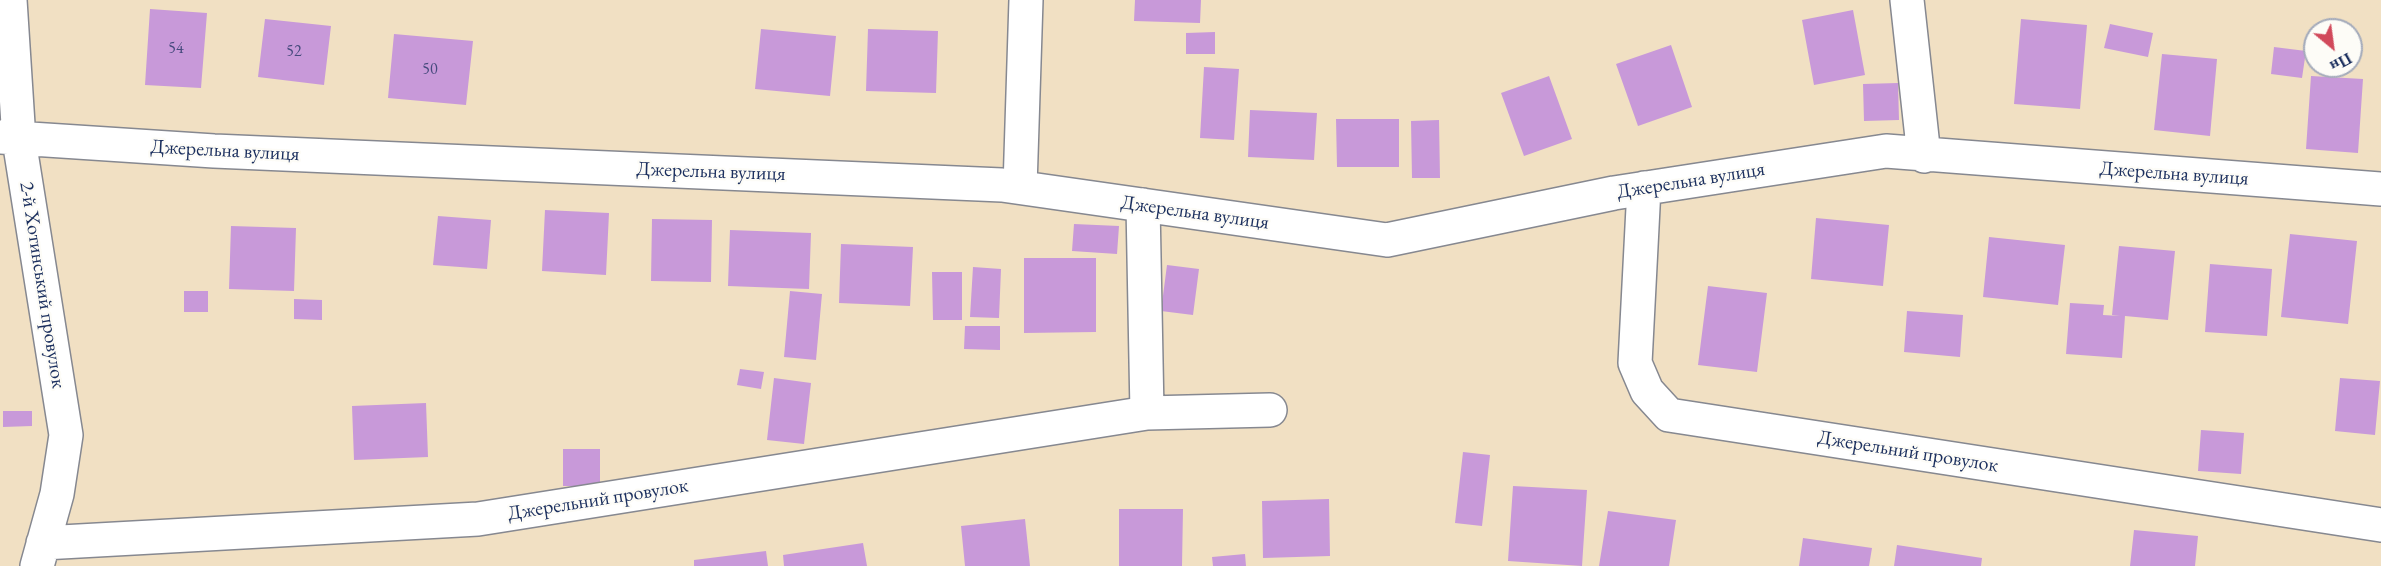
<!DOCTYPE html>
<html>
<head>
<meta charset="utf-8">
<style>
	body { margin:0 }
	#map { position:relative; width:2381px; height:566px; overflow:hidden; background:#f1e0c3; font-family:"EB Garamond",serif }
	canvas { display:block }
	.north { position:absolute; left:2303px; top:18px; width:60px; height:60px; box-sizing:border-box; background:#fdfcf7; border:2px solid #a3aaba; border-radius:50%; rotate:151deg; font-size:16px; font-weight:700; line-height:24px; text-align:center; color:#1b2f5e }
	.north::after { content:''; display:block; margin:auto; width:21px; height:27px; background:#d1495b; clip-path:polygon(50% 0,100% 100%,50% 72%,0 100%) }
</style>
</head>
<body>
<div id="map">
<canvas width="2381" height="566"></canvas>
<div class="north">Пн</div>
</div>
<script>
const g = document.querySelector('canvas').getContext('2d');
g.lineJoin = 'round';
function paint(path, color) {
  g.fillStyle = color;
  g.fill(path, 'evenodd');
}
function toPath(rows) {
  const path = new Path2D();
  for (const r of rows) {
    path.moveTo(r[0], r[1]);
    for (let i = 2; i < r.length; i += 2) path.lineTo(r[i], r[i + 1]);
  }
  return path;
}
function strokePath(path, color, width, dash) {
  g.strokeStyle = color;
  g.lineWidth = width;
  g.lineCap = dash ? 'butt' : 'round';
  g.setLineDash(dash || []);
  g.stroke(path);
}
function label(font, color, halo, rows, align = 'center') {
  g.font = font + ' "EB Garamond",serif';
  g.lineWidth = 4.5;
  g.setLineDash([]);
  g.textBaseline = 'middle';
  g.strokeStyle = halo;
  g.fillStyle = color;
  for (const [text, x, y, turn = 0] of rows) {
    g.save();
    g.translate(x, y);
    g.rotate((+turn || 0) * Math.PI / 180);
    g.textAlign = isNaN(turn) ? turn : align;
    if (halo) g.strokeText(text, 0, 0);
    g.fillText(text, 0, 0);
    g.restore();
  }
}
paint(toPath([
	[1135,0,1201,0,1200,23,1134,21],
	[150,9,207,13,201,88,145,85],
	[1853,10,1865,75,1814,85,1802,20],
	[265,19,331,26,324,85,258,77],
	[2021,19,2087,25,2080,109,2014,104],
	[2110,24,2153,33,2148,57,2104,48],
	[761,29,836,36,830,96,755,89],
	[868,29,938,31,936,93,866,91],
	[1215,32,1215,54,1186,54,1186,33],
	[394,34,473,41,466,105,388,98],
	[1671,45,1692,107,1638,126,1616,64],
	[2274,47,2306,51,2302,78,2271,74],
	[2162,54,2217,59,2210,136,2154,130],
	[1204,67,1239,69,1234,140,1200,138],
	[1549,76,1572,139,1524,156,1501,93],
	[2311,76,2363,79,2358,153,2306,149],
	[1898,83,1899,120,1864,121,1863,84],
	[1250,110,1317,113,1314,160,1248,157],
	[1336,119,1399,119,1399,167,1337,167],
	[1439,120,1440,178,1412,178,1411,121],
	[545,210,609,213,606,275,542,271],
	[438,216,491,220,487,269,433,265],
	[1816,218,1889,225,1883,286,1811,279],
	[652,219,712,220,711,282,651,281],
	[1074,224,1119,226,1117,254,1072,251],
	[231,226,296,228,294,291,229,289],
	[730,230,811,233,809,289,728,286],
	[2290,234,2357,241,2348,324,2281,317],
	[1989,237,2065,245,2058,305,1983,297],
	[841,244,913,247,910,306,839,303],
	[2119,246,2175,251,2168,320,2125,316,2122,358,2066,354,2070,303,2104,305,2103,315,2120,316,2112,315],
	[1024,258,1096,258,1096,332,1024,333],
	[2210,264,2272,269,2267,336,2205,332],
	[1167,265,1199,269,1193,315,1161,311],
	[973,267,1001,269,999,318,970,317],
	[932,272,962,272,962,320,933,320],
	[1708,286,1767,293,1757,372,1698,365],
	[184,291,208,291,208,312,184,312],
	[790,291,822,294,816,360,784,357],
	[294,299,322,300,322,320,294,319],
	[1907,311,1963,315,1960,357,1904,352],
	[965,326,1000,326,1000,350,964,349],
	[740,369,764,372,761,389,737,385],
	[774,378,811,383,804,444,767,440],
	[2340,378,2380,381,2375,435,2335,431],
	[426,403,428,457,354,460,352,406],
	[3,411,32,411,32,426,3,427],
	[2201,430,2244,433,2241,474,2198,471],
	[563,449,600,449,600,486,563,486],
	[1463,452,1490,455,1482,526,1455,523],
	[1513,486,1587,490,1582,566,1508,561],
	[1329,499,1330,556,1263,558,1262,501],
	[1119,509,1183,509,1182,566,1119,566],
	[1608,511,1676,520,1669,566,1599,566],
	[1025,519,1030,566,965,566,961,526],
	[2134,530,2198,536,2195,566,2130,566],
	[1803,538,1872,548,1869,566,1799,566],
	[863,543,867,566,784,566,783,555],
	[1897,545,1982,558,1981,566,1894,566],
	[766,551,768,566,694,566,694,560],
	[1245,554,1246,566,1213,566,1212,557]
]), '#c899d9');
const minor = toPath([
	[10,0,19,140,66,435,57,494,37,566],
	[1907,0,1924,156],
	[0,137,214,151,1002,185,1387,240,1614,193,1886,151,2381,189],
	[1020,187,1026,0],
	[1644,188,1635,363,1647,391,1669,415,2381,525],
	[1147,413,1270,410],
	[43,543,478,519,1147,413,1143,205]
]);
strokePath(minor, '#868890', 36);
strokePath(minor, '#fff', 33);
label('16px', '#464a7d', null, [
	["54",176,49],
	["52",294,52],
	["50",430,70]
]);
label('20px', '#1b2f5e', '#fdfcf7', [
	["Джерельна вулиця",225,151,3],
	["Джерельна вулиця",711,172,2],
	["Джерельна вулиця",2174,174,4],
	["Джерельна вулиця",1691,181,-9],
	["Джерельна вулиця",1195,213,8],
	["2-й Хотинський провулок",42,285,81],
	["Джерельний провулок",1908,452,9],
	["Джерельний провулок",598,500,-9]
]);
</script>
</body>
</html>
